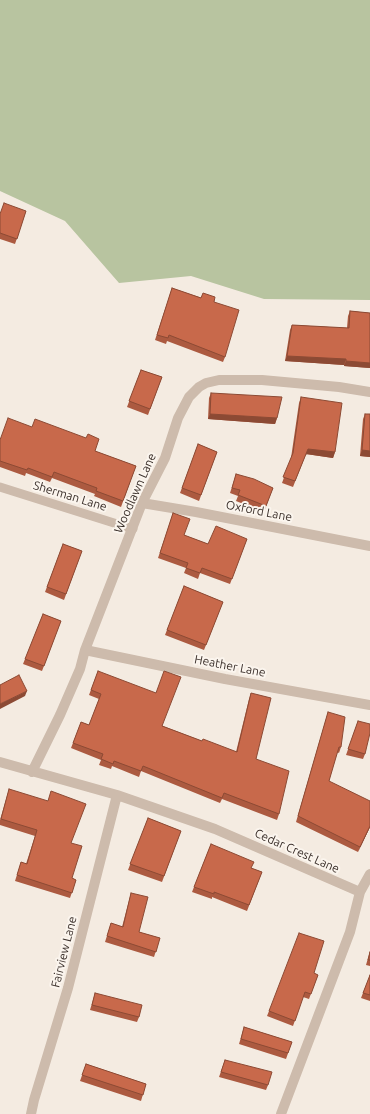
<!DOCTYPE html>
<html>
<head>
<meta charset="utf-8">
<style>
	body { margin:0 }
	canvas { display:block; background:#f4ebe1 }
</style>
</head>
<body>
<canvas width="370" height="1114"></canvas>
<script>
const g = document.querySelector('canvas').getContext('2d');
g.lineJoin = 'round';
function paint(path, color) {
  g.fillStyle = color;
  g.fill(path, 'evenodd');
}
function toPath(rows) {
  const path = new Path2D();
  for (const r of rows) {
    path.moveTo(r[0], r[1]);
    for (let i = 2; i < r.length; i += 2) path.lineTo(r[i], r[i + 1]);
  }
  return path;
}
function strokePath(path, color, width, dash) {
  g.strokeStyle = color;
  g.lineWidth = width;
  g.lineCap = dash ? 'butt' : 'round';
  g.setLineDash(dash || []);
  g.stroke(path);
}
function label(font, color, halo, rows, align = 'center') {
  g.font = font + ' Ubuntu,sans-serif';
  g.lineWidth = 4;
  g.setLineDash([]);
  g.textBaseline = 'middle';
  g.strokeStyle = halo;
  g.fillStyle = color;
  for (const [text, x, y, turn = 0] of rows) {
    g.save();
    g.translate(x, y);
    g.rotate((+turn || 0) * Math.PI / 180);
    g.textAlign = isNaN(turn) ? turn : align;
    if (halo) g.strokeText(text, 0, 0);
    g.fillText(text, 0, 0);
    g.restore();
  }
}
paint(toPath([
	[0,0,370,0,370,300,264,299,191,276,119,283,65,221,0,191]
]), '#b8c4a0');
strokePath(toPath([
	[0,487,133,529]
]), '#cdbbac', 9);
strokePath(toPath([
	[142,503,196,512,370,546],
	[85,650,225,679,370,705],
	[0,762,117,795,215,829,360,892,350,932,281,1114],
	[32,772,60,715,80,669,85,650,142,503,165,458,178,418,189,397,199,387,206,383,219,380,262,380,339,387,370,392],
	[360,892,370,874],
	[31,1114,34,1100,68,988,117,795]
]), '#cdbbac', 10);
paint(toPath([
	[26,211,15,244,0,239,0,214],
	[172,288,214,302,225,357,223,362,167,341,166,344,155,340],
	[350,311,370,313,370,368,344,366,344,365,285,361,290,330,292,325,347,328,348,316],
	[141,370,162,377,148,415,127,407],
	[211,393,277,418,275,424,208,419,209,398],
	[301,397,335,452,333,458,306,454,293,487,282,483,291,458,299,403],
	[365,414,370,457,360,456,363,419],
	[0,440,95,451,136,466,121,507,94,496,95,494,52,478,50,482,26,473,25,476,0,467],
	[198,444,217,452,199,501,180,493],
	[236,474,273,488,264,512,236,501,238,496,230,493],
	[173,513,184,535,208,544,247,539,230,584,200,573,198,579,184,573,186,568,158,558],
	[63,544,82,551,64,600,45,592],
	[184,586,223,602,204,650,165,635],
	[43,614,61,621,42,671,23,664],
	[98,671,163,726,202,741,236,752,249,699,251,693,256,759,279,814,277,820,222,799,220,803,141,771,139,777,112,766,111,769,99,765,101,760,71,748,81,722,89,725,99,699,89,695],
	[328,712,341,747,339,753,337,752,329,781,370,827,358,852,296,822],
	[358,721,365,754,363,759,346,755],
	[9,789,71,843,72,878,76,880,70,898,15,881,21,862,26,864,35,836,0,825,0,820],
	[148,818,181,831,162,882,128,870],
	[211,844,251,868,262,872,247,911,212,897,212,899,192,892],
	[131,893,139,932,160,938,154,957,105,942,111,923,122,927],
	[370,951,370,966,366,965],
	[314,973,318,975,309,999,303,997,293,1026,267,1016,269,1011],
	[370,975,370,1001,361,998],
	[95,993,139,1017,137,1022,90,1010],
	[244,1027,292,1042,286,1059,239,1044],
	[225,1060,268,1085,266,1090,219,1077],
	[86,1064,146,1084,141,1101,80,1081]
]), '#ac5a40');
paint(toPath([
	[287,356,346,359,344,365,285,361],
	[346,361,370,363,370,368,344,366],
	[210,414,277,418,275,424,208,419],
	[308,449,335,452,333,458,306,454,293,487],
	[362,450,370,451,370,457,360,456],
	[27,691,25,696,0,709,0,704],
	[370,826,370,827,358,852,360,847]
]), '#8c4a34');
const building = toPath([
	[4,203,26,211,17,239,0,233,0,214,4,203],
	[172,288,201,298,203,293,215,297,214,302,239,310,225,357,169,335,168,338,157,335,172,288],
	[350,311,370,313,370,363,346,361,346,359,287,356,292,325,349,328,350,311],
	[141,370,162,377,150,409,129,401,141,370],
	[211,393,282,397,277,418,210,414,211,393],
	[301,397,342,403,335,452,308,449,295,481,283,477,293,453,301,397],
	[365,414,370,414,370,451,362,450,365,414],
	[8,418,32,427,35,419,86,438,88,434,99,439,95,451,136,466,123,501,96,491,97,488,54,472,52,477,28,468,27,470,0,461,0,440,8,418],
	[198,444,217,452,201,495,182,488,198,444],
	[236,474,254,479,273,488,266,506,238,495,240,490,232,488,236,474],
	[173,513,190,519,184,535,208,544,216,526,247,539,232,579,202,568,200,573,186,568,188,563,160,553,173,513],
	[63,544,82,551,66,594,47,587,63,544],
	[184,586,223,602,206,645,167,630,184,586],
	[43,614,61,621,44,666,25,659,43,614],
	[98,671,156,693,164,671,181,677,162,726,202,741,203,739,237,752,251,693,271,698,256,759,289,771,279,814,224,793,222,798,143,766,141,771,114,761,113,764,101,759,103,754,73,743,81,722,89,725,101,694,91,690,98,671],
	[19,675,27,691,0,704,0,685,19,675],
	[328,712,345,717,341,747,339,747,329,781,370,801,370,826,360,847,298,816,328,712],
	[358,721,370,724,370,733,365,754,348,749,358,721],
	[9,789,48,801,51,791,86,804,71,843,82,846,72,878,76,880,72,893,17,875,21,862,27,864,37,830,1,819,9,789],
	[148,818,181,831,164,876,130,864,148,818],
	[211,844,254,862,251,868,262,872,249,905,214,892,214,894,194,887,211,844],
	[131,893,148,897,139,932,160,938,156,952,107,936,111,923,123,927,131,893],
	[299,933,324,941,314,973,318,975,311,994,305,992,295,1021,269,1011,299,933],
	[370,952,370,960,368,960,370,952],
	[370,975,370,995,363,993,370,975],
	[95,993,142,1005,139,1017,92,1005,95,993],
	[244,1027,292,1042,288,1053,241,1039,244,1027],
	[225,1060,272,1072,268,1085,221,1072,225,1060],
	[86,1064,146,1084,143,1095,82,1075,86,1064]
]);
paint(building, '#c8694b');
strokePath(building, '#8c4a34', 1);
label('12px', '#3b302b', '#fbf5ee', [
	["Woodlawn Lane",135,493,-66],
	["Sherman Lane",70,496,17],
	["Oxford Lane",259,511,11],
	["Heather Lane",230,666,11],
	["Cedar Crest Lane",297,851,24],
	["Fairview Lane",64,952,-76]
]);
</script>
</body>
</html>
